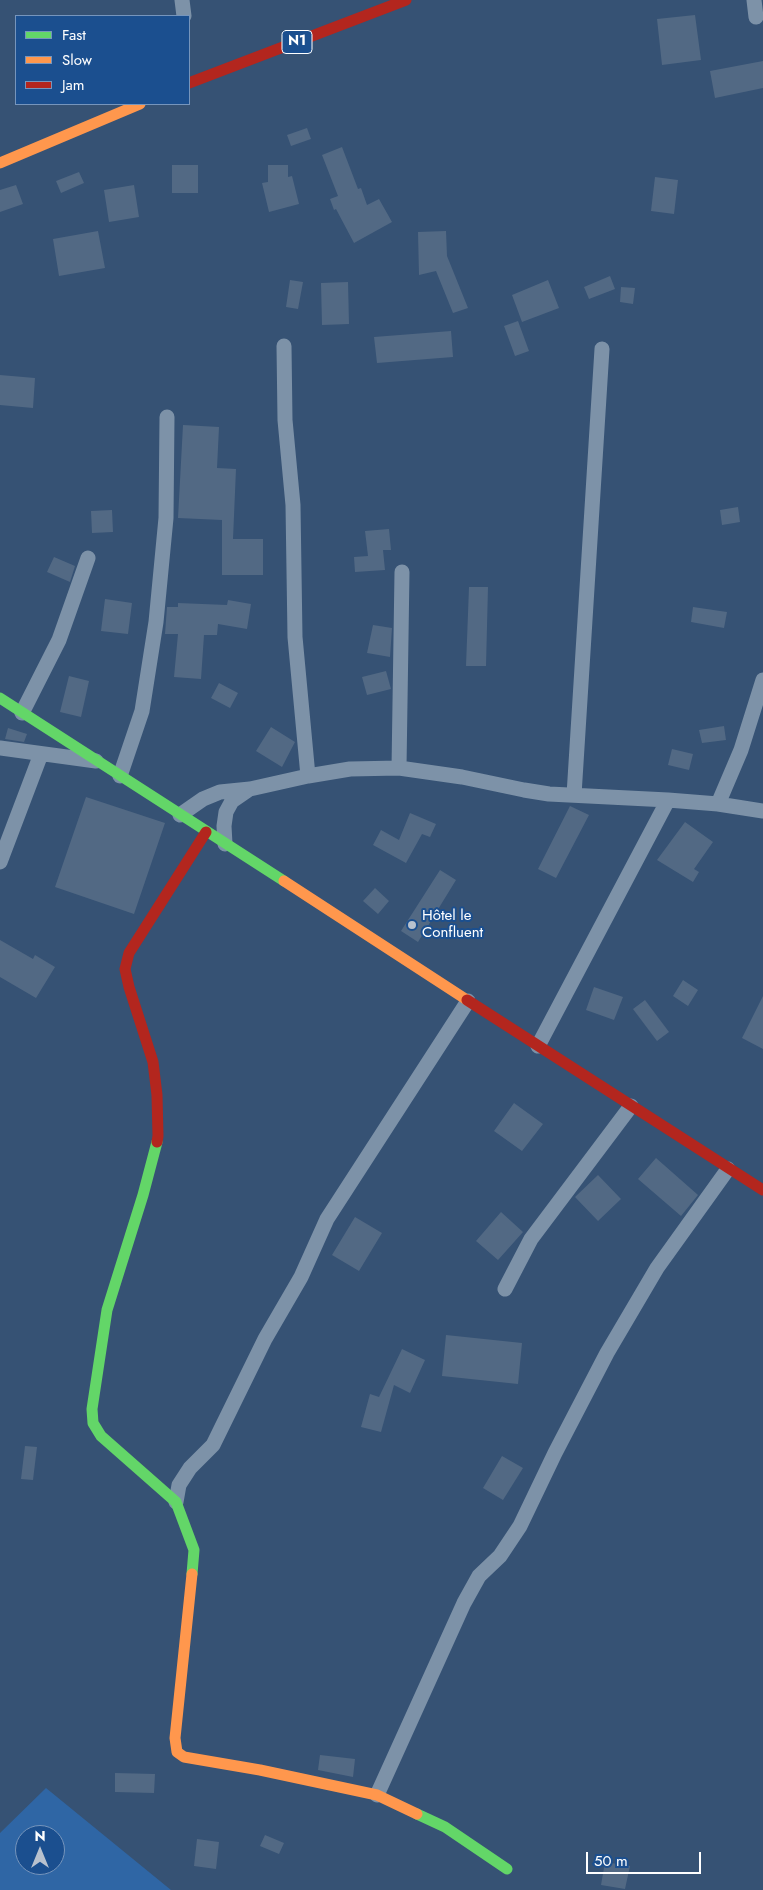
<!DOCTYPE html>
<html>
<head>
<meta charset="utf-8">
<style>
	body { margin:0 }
	#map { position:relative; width:763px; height:1890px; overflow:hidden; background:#365274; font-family:Jost,sans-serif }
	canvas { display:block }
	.legend { position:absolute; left:15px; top:15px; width:175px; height:90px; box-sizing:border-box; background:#1b4f8f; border:1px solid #7695bc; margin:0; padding:6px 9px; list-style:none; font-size:15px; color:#fff }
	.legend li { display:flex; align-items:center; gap:10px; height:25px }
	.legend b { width:25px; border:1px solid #7695bc }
	.north { position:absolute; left:15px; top:1825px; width:50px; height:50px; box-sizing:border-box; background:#1b4f8f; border:1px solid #7695bc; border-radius:50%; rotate:0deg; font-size:14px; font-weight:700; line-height:20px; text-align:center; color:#fff }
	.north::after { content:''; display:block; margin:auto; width:18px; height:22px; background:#b9c2ce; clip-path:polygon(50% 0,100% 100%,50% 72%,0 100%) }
	.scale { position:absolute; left:586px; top:1852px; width:115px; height:22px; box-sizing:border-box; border:2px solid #fff; border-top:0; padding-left:6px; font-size:15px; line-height:18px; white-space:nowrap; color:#fff; -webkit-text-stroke:4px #1b4f8f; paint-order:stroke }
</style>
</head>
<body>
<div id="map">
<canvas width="763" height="1890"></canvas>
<ul class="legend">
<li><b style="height:6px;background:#63d668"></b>Fast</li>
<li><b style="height:6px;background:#ff974d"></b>Slow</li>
<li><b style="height:6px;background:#b3261e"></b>Jam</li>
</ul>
<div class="north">N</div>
<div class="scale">50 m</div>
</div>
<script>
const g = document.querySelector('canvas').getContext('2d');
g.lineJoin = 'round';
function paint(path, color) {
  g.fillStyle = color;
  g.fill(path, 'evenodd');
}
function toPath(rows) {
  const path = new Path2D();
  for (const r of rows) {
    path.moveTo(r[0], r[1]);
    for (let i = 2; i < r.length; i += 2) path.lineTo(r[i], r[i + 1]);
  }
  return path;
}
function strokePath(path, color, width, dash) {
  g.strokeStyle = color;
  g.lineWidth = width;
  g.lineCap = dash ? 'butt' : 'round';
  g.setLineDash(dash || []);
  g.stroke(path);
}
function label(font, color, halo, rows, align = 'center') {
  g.font = font + ' Jost,sans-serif';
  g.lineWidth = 4;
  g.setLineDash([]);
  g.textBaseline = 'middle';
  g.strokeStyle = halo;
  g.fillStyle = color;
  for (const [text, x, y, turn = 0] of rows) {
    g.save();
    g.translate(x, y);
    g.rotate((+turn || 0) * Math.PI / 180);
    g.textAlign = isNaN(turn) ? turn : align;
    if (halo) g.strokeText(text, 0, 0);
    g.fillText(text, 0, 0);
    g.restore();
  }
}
paint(toPath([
	[46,1788,171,1890,0,1890,0,1833],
	[25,1835,55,1835,55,1865,25,1865]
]), '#2f66a5');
paint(toPath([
	[695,15,701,60,662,65,657,19],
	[763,61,763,88,715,98,710,71],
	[307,128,311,139,291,146,287,135],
	[342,147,358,189,361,188,367,205,379,199,392,222,354,243,336,209,334,210,330,199,338,196,322,155],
	[172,165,198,165,198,193,172,193],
	[268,165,288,165,288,177,292,176,299,204,269,212,262,183,268,182],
	[79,172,84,183,61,193,56,181],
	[655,177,678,180,674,214,651,211],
	[16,185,23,204,0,212,0,190],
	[134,185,139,217,109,222,104,190],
	[98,231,105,268,59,276,53,239],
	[446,231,447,256,468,308,453,313,436,271,419,275,418,232],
	[610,276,615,289,589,299,584,287],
	[290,280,303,282,298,309,286,307],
	[548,280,559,308,522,322,512,295],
	[348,282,349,324,322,325,321,283],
	[621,287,635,288,633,304,620,302],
	[518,321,529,351,515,356,504,326],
	[451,331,453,357,377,363,374,337],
	[0,375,35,378,33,408,0,405],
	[183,425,219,427,217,468,236,469,233,539,263,539,263,575,222,575,222,520,178,518],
	[738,507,740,522,722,525,720,510],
	[112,510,113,532,92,533,91,511],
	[389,529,391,550,383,550,385,570,355,572,354,557,368,556,365,531],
	[54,557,75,566,70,582,47,572],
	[469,587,488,587,486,666,466,666],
	[105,599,132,603,128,634,101,631],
	[228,600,251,604,247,629,218,624,217,635,204,635,201,679,174,677,178,634,165,634,167,607,178,607,178,603,227,605],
	[693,607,727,612,724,628,691,622],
	[373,625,392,628,390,657,367,653],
	[386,671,391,689,367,695,362,677],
	[69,676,89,681,81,717,60,712],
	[219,683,238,693,230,708,211,698],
	[724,726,726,740,702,743,699,730],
	[271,727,295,742,282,767,256,751],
	[8,728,27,734,24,742,5,739],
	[672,749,693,754,689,770,668,765],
	[86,797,165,823,134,914,55,887],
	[570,806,589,815,556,878,538,869],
	[410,813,436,824,430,837,422,834,406,863,373,845,381,830,399,840],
	[685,822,713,842,694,869,699,872,693,882,657,860],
	[440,870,456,880,418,942,401,931],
	[375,888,389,901,378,914,363,901],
	[0,940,33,959,35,955,55,967,36,998,0,977],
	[683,980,698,990,688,1006,673,996],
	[594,987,623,997,614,1020,586,1010],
	[763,996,763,1049,742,1038],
	[645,1000,669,1032,657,1041,633,1009],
	[514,1103,543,1124,522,1151,494,1131],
	[656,1158,698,1195,681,1216,638,1179],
	[598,1175,621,1199,598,1221,575,1197],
	[501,1212,523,1232,498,1260,476,1241],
	[355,1217,382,1233,359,1271,332,1255],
	[446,1335,522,1343,518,1384,442,1376],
	[402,1349,425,1360,410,1393,394,1385,381,1432,361,1427,370,1394,379,1397],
	[25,1446,37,1447,33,1480,21,1479],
	[502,1456,523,1468,503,1500,483,1488],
	[320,1755,355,1759,353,1777,318,1770],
	[115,1773,155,1774,154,1793,115,1792],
	[265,1835,284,1843,279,1854,260,1846],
	[197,1839,219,1842,216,1869,194,1866],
	[605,1862,630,1866,625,1889,601,1885]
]), '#526984');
strokePath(toPath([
	[182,0,184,16],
	[754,0,756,17],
	[284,346,285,420,293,505,295,637,308,776],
	[22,713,59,640,88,558],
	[0,748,96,761],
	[399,768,402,572],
	[120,776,142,711,156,622,166,518,167,417],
	[574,795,602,349],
	[718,804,741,750,763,680],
	[180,815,203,799,220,792,250,789,308,776,350,769,399,768,462,777,524,790,549,794,668,800,718,804,763,811],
	[225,844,224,826,226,812,232,801,248,790],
	[0,862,41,754],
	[538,1046,668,800],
	[505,1289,531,1239,631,1106],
	[176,1502,179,1485,190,1468,213,1445,265,1339,301,1277,327,1219,468,1001],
	[377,1795,464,1603,479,1576,500,1556,520,1526,555,1453,607,1353,657,1268,728,1169]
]), '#7d92a8', 15);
strokePath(toPath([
	[0,698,284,881],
	[157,1142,143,1195,107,1310,92,1409,93,1423,101,1436,176,1502,194,1550,192,1574],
	[417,1814,445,1827,507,1869]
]), '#63d668', 11);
strokePath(toPath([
	[0,163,140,104],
	[284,881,467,1000],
	[192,1574,175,1738,177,1752,184,1757,260,1770,377,1795,417,1814]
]), '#ff974d', 11);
strokePath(toPath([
	[189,83,406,0],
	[467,1000,763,1190],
	[157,1142,158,1136,157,1095,153,1062,129,987,125,969,129,953,206,832]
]), '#b3261e', 11);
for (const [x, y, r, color] of [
	[412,925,5,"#b9c2ce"]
]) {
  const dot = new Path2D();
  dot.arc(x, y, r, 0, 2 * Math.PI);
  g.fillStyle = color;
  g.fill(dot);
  strokePath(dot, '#1b4f8f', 2);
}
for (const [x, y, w] of [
	[297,42,30]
]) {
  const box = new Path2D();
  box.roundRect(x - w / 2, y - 11.5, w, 23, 4);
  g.fillStyle = '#1b4f8f';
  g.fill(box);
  strokePath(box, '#fff', 1);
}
label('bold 14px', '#fff', null, [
	["N1",297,42]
]);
label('15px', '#fff', '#1b4f8f', [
	["Hôtel le",422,916],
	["Confluent",422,933]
], 'left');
</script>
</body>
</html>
